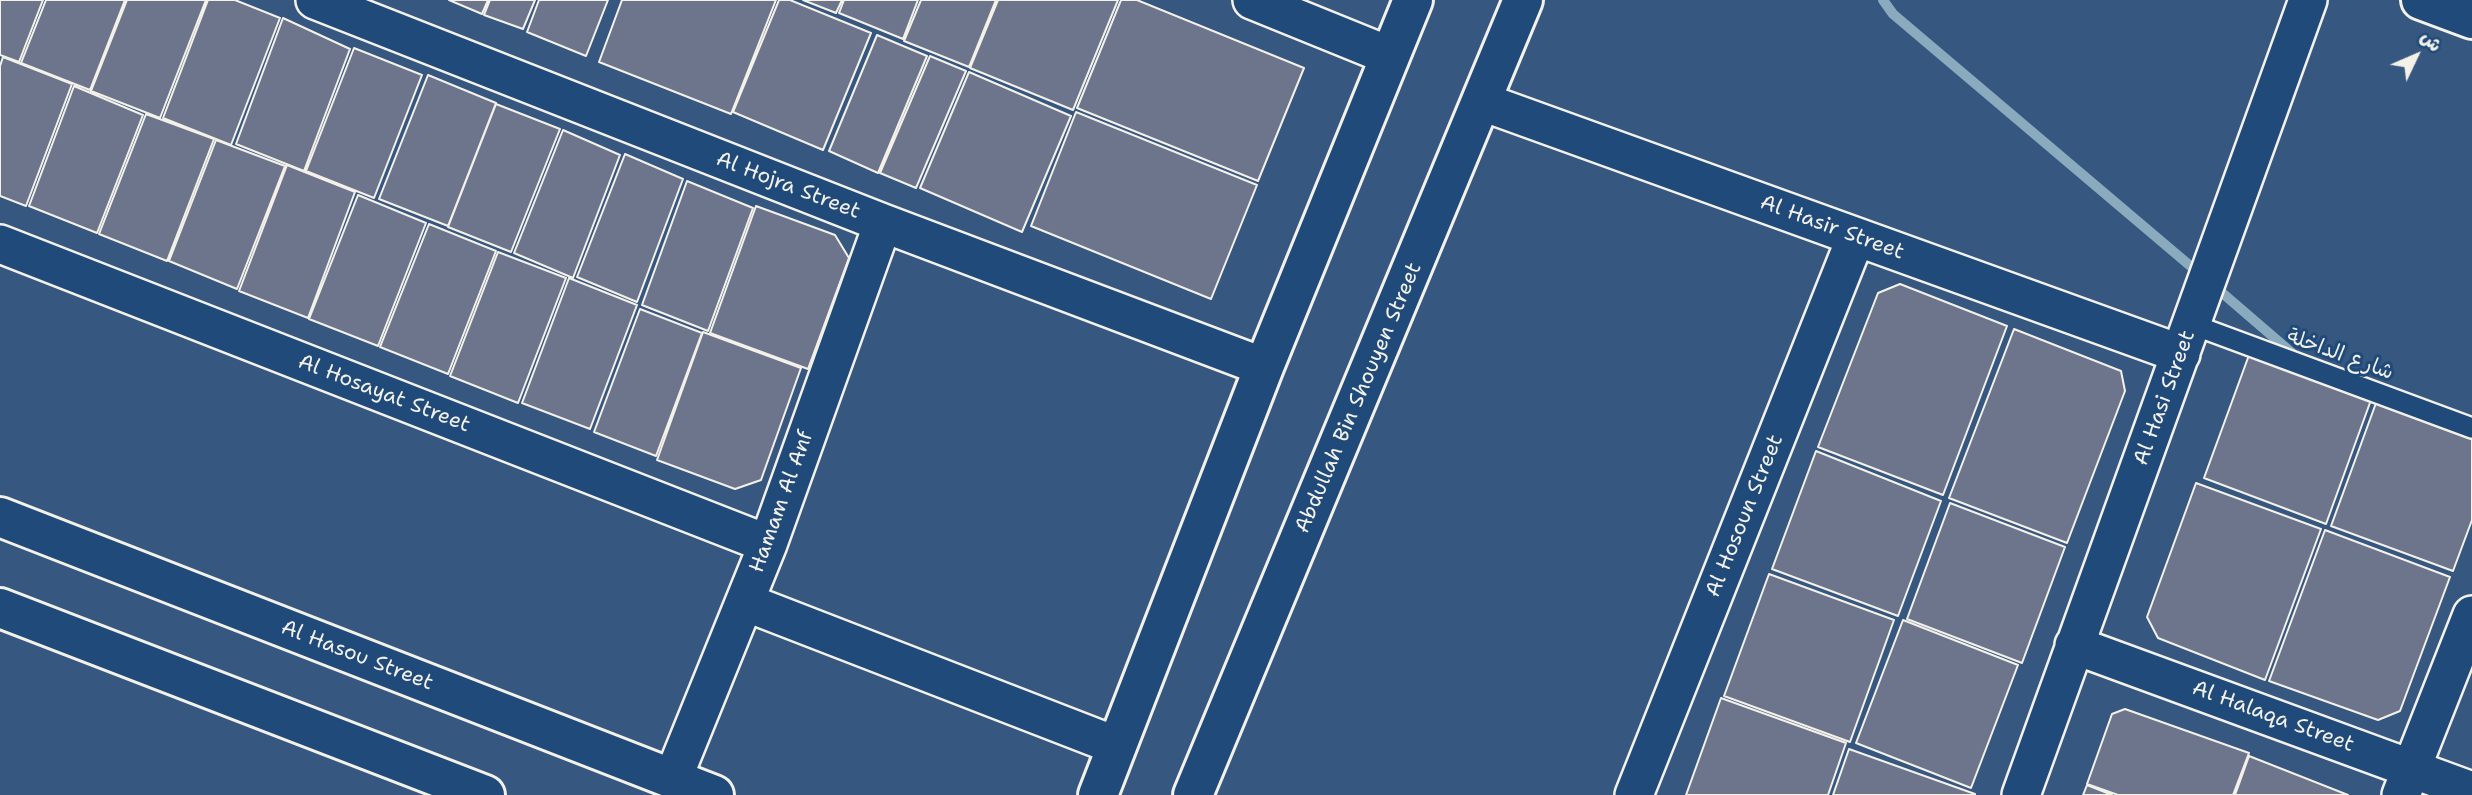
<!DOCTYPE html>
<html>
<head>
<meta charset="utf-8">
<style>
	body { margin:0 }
	#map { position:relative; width:2472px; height:795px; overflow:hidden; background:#365780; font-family:"Shantell Sans","Playpen Sans Arabic",sans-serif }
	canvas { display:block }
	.north { position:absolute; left:2381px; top:21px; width:70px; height:70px; -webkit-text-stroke:5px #1f4a7a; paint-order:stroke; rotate:46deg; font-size:19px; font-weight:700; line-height:28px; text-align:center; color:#f4f1e8 }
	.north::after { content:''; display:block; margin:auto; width:24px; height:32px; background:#f4f1e8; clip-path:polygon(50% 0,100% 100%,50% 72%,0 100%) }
</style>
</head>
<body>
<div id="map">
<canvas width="2472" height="795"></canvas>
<div class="north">ش</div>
</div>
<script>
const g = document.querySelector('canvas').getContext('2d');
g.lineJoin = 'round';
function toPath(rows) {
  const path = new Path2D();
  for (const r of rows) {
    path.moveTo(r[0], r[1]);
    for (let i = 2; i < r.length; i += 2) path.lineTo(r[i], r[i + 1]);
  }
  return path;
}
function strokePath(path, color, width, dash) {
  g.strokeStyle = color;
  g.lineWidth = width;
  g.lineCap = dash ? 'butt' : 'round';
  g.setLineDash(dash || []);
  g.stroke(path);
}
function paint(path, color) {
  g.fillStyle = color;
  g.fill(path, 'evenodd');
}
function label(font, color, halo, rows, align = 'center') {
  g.font = font + ' "Shantell Sans","Playpen Sans Arabic",sans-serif';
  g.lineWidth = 6;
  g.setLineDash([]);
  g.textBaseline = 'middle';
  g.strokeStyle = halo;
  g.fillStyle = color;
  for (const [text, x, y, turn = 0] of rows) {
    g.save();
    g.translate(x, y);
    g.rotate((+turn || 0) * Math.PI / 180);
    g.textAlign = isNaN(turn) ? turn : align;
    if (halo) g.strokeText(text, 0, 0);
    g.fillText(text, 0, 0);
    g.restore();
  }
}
strokePath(toPath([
	[1883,0,1893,14,2201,275],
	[2213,285,2299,359]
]), '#8aaabd', 10);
const building = toPath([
	[0,0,43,0,19,62,0,55,0,0],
	[46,0,125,0,90,90,21,63,46,0],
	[127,0,206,0,160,118,91,91,127,0],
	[208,0,235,0,280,18,231,145,163,118,208,0],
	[449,0,488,0,482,14,449,0],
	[490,0,535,0,523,29,484,15,490,0],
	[539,0,608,0,586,56,527,32,539,0],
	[622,0,776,0,731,114,599,62,622,0],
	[779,0,790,0,871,33,823,150,733,112,779,0],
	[803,0,842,0,836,13,803,0],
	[844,0,918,0,903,39,839,13,844,0],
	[921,0,996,0,969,67,904,41,921,0],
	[998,0,1118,0,1073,110,970,68,998,0],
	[1121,0,1137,0,1304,68,1258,181,1077,108,1121,0],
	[283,18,350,49,304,171,236,144,283,18],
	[877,35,927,56,878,173,829,151,877,35],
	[354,48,422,75,374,198,306,171,354,48],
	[930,56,966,71,916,188,880,173,930,56],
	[3,57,72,84,26,206,0,196,0,66,3,57],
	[969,72,1071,116,1022,232,920,188,969,72],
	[428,75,496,103,448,226,379,199,428,75],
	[74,86,143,115,97,233,29,206,74,86],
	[496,104,560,129,511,252,448,227,496,104],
	[1076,112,1257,185,1211,299,1031,226,1076,112],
	[146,114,214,139,167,261,99,234,146,114],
	[563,130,620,155,573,278,514,253,563,130],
	[216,140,285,166,237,289,169,261,216,140],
	[625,154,683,179,637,302,577,277,625,154],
	[287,165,355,192,308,318,239,291,287,165],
	[687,181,753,208,708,331,642,305,687,181],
	[358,195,426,223,378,346,309,319,358,195],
	[756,206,835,235,849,258,808,369,710,333,756,206],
	[429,224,496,251,448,374,380,347,429,224],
	[498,252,566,278,518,403,450,376,498,252],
	[569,278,637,305,590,429,522,403,569,278],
	[1900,284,2007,326,1943,495,1818,447,1878,293,1900,284],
	[640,309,702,333,656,456,594,432,640,309],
	[2014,329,2121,371,2125,391,2067,543,1949,498,2014,329],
	[703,332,801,368,761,480,735,489,657,460,703,332],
	[2249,355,2371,400,2326,524,2204,478,2249,355],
	[2376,403,2472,439,2472,520,2453,571,2331,526,2376,403],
	[1816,451,1941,501,1898,616,1772,569,1816,451],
	[2196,483,2321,529,2265,680,2158,638,2147,617,2196,483],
	[1950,503,2065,547,2022,663,1907,619,1950,503],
	[2325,530,2450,577,2400,711,2378,720,2269,681,2325,530],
	[1769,574,1894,620,1850,742,1724,696,1769,574],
	[1903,620,2018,665,1971,788,1856,743,1903,620],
	[1721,698,1846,743,1828,795,1686,795,1721,698],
	[2125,709,2249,753,2233,795,2118,795,2087,784,2112,714,2125,709],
	[1849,749,1975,794,1975,795,1833,795,1849,749],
	[2249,756,2348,795,2235,795,2249,756],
	[2087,785,2112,795,2083,795,2087,785]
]);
paint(building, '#6d758d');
strokePath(building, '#f4f1e8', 2);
const lane = toPath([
	[2191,324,2472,428]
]);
const street = toPath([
	[315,0,883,223,1264,367],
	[1252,0,1390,56],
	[1483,102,2181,354],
	[0,244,768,544],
	[745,602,1117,746],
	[2074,645,2472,791],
	[673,778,768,544,883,223],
	[1634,795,1856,237],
	[2021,795,2308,0],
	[2401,795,2472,615]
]);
const secondary = toPath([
	[2421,0,2472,19],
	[0,517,714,795],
	[0,608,485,795],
	[1098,795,1264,367,1413,0],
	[1193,795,1523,0]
]);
strokePath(lane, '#f4f1e8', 24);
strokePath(street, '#f4f1e8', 42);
strokePath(secondary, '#f4f1e8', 44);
strokePath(lane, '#1f4a7a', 19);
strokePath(street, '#1f4a7a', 37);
strokePath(secondary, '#1f4a7a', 38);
label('21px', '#f4f1e8', '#1f4a7a', [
	["Al Hojra Street",788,186,21],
	["Al Hasir Street",1832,228,20],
	["شارع الداخلة",2340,355,20],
	["Al Hosayat Street",384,394,21],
	["Abdullah Bin Shouyen Street",1359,398,-67],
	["Al Hasi Street",2165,398,-70],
	["Hamam Al Anf",782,502,-70],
	["Al Hosoun Street",1745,516,-68],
	["Al Hasou Street",357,656,21],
	["Al Halaqa Street",2273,717,20]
]);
</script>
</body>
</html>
